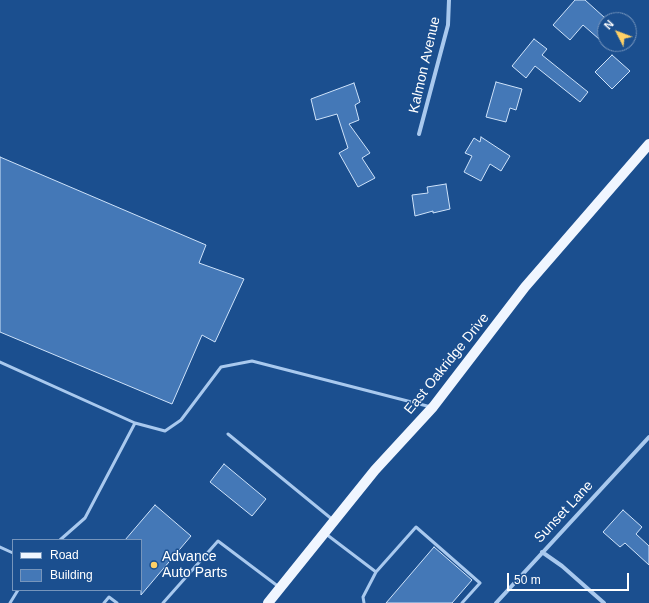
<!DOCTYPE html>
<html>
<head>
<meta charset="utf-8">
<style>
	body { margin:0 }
	#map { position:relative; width:649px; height:603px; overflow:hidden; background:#1b4f8f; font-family:Arial,sans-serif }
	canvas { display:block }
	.legend { position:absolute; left:12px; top:539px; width:130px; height:52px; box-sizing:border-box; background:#1b4f8f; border:1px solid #7695bc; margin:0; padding:5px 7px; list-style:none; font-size:12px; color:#fff }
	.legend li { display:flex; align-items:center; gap:8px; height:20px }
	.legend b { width:20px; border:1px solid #7695bc }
	.north { position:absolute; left:597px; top:12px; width:40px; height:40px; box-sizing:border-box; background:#1b4f8f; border:1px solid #7695bc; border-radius:50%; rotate:312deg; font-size:11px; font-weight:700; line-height:16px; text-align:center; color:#fff }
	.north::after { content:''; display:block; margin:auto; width:14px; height:18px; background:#ffd166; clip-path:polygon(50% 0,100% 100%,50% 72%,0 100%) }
	.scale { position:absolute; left:507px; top:573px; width:122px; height:18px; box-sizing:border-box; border:2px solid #fff; border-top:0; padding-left:5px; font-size:12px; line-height:14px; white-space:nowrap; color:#fff; -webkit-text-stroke:3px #1b4f8f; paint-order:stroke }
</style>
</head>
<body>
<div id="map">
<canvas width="649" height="603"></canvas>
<ul class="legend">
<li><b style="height:5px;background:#f0f6ff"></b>Road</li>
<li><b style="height:11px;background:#4478b7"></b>Building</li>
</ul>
<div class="north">N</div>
<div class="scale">50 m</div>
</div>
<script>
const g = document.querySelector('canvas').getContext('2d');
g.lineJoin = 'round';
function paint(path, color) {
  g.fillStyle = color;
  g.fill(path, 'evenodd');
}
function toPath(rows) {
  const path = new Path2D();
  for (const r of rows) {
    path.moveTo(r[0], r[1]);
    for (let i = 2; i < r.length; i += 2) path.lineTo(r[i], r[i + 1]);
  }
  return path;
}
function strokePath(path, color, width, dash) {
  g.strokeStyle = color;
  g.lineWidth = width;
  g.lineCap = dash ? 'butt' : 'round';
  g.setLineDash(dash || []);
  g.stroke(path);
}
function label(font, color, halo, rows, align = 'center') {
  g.font = font + ' Arial,sans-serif';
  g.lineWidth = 3;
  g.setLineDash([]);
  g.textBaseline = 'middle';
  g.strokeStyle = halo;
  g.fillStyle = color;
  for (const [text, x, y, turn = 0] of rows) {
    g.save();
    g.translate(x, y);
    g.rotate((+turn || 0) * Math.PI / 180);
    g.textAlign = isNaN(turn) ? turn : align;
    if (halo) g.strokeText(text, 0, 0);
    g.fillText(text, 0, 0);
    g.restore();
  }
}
const building = toPath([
	[575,0,585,0,605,18,605,33,599,39,583,25,570,40,553,25,575,0],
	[534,39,547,49,542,55,588,92,580,102,535,66,526,78,512,66,534,39],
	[612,55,630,71,612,89,595,72,612,55],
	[496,82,522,89,516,110,510,108,506,122,486,117,496,82],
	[354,83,360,102,355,105,359,120,349,124,370,153,362,158,375,178,358,187,339,153,348,148,337,114,316,120,311,99,354,83],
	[481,137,510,156,501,171,490,164,481,181,464,172,472,156,465,153,474,138,480,142,481,137],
	[0,157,206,245,199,263,244,279,215,342,202,335,172,404,0,332,0,157],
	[446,184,450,209,433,213,433,211,415,216,412,195,428,193,427,187,446,184],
	[224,464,266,499,252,516,210,482,224,464],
	[155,505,191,536,141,595,141,540,125,540,155,505],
	[623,510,642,527,636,534,649,546,649,565,625,543,620,547,603,532,623,510],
	[434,547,472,580,452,603,386,603,434,547]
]);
paint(building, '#4478b7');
strokePath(building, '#cfe3fa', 1);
strokePath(toPath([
	[0,362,135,423],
	[228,434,333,520],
	[326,534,376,572],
	[60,540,85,518,135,423,165,431,181,420,221,367,252,361,431,407],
	[0,547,13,553],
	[10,603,18,590],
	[104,603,109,597,117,603],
	[163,603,218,541,279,587],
	[364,603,363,597,376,572,416,527,480,583,462,603]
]), '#a9c9ee', 3);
strokePath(toPath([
	[419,134,448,25,449,0],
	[542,552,562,566,604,603],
	[496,603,649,437]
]), '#a9c9ee', 4);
strokePath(toPath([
	[268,603,375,470,433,407,525,287,649,144]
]), '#f0f6ff', 10);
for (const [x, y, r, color] of [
	[154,565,4,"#ffd166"]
]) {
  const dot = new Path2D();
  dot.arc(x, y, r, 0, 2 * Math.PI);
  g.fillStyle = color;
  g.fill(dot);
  strokePath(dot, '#1b4f8f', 1.5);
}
label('14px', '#fff', '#1b4f8f', [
	["Kalmon Avenue",425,65,-77],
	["East Oakridge Drive",447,364,-51],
	["Sunset Lane",564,512,-47]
]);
label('14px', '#fff', '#1b4f8f', [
	["Advance",162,557],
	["Auto Parts",162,573]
], 'left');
</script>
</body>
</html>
